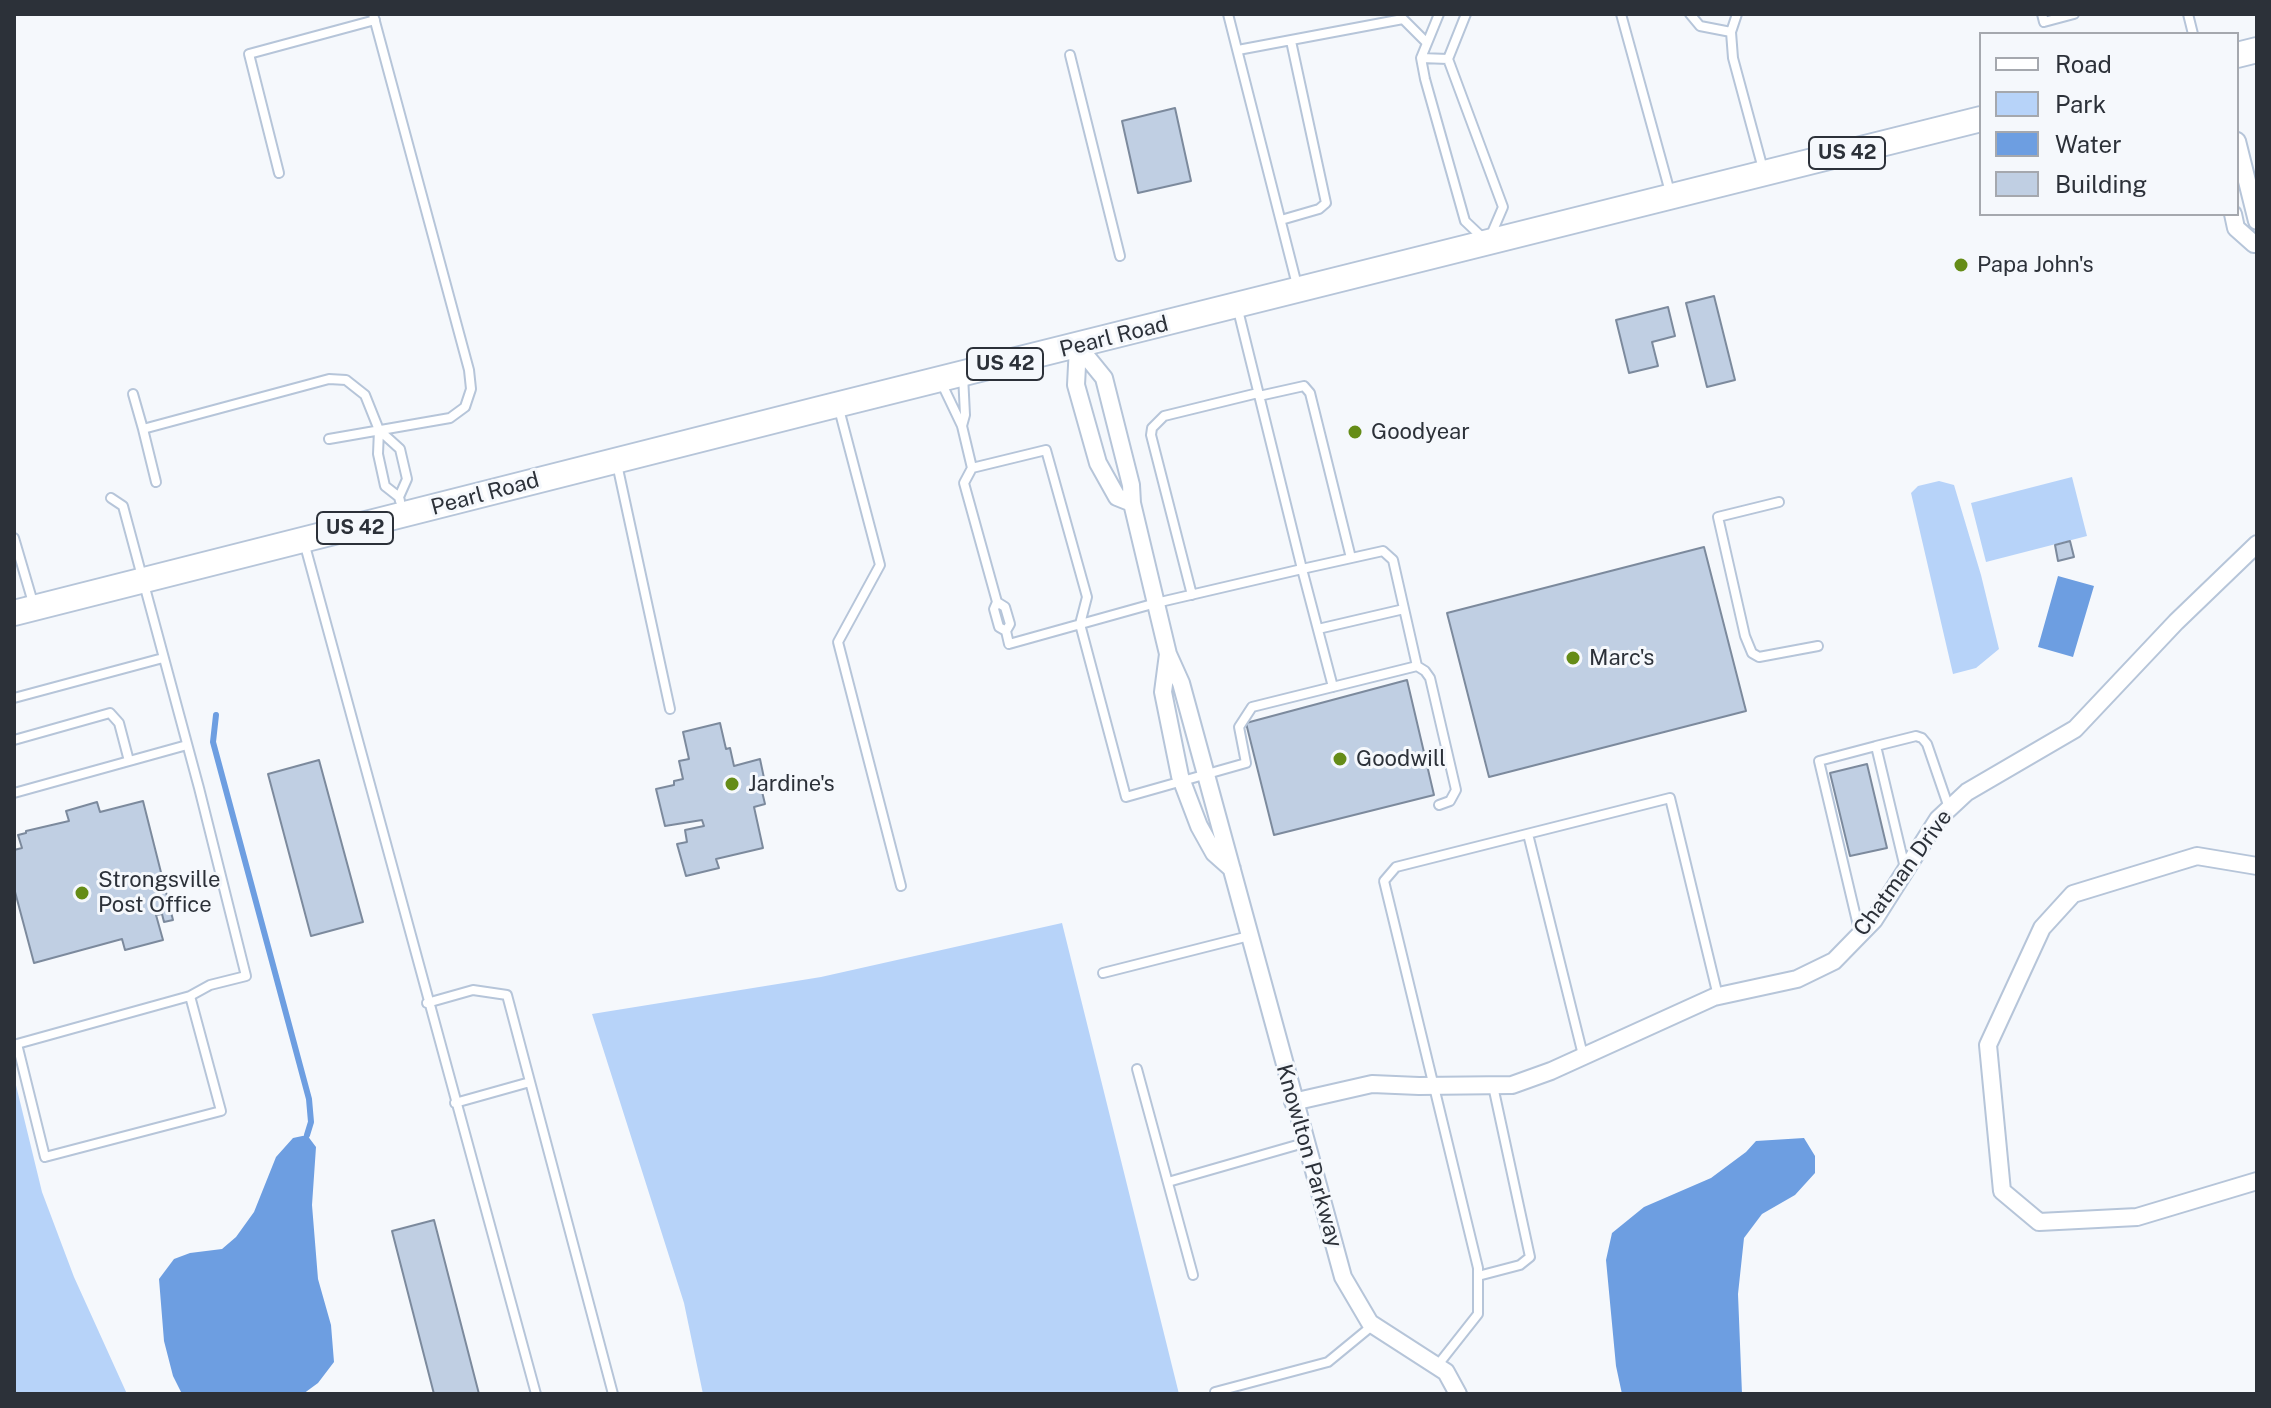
<!DOCTYPE html>
<html>
<head>
<meta charset="utf-8">
<style>
	body { margin:0 }
	#map { position:relative; width:2271px; height:1408px; overflow:hidden; background:#f5f8fc; font-family:"Public Sans",sans-serif }
	canvas { display:block }
	.frame { position:absolute; inset:0; border:16px solid #2c3139; pointer-events:none }
	.legend { position:absolute; left:1979px; top:32px; width:260px; height:184px; box-sizing:border-box; background:#f5f8fc; border:2px solid #a5a8ae; margin:0; padding:10px 14px; list-style:none; font-size:24px; color:#2c3139 }
	.legend li { display:flex; align-items:center; gap:16px; height:40px }
	.legend b { width:40px; border:2px solid #a5a8ae }
</style>
</head>
<body>
<div id="map">
<canvas width="2271" height="1408"></canvas>
<div class="frame"></div>
<ul class="legend">
<li><b style="height:10px;background:#fff"></b>Road</li>
<li><b style="height:22px;background:#b7d3f9"></b>Park</li>
<li><b style="height:22px;background:#6d9ee1"></b>Water</li>
<li><b style="height:22px;background:#c0cfe3"></b>Building</li>
</ul>
</div>
<script>
const g = document.querySelector('canvas').getContext('2d');
g.lineJoin = 'round';
function paint(path, color) {
  g.fillStyle = color;
  g.fill(path, 'evenodd');
}
function toPath(rows) {
  const path = new Path2D();
  for (const r of rows) {
    path.moveTo(r[0], r[1]);
    for (let i = 2; i < r.length; i += 2) path.lineTo(r[i], r[i + 1]);
  }
  return path;
}
function strokePath(path, color, width, dash) {
  g.strokeStyle = color;
  g.lineWidth = width;
  g.lineCap = dash ? 'butt' : 'round';
  g.setLineDash(dash || []);
  g.stroke(path);
}
function label(font, color, halo, rows, align = 'center') {
  g.font = font + ' "Public Sans",sans-serif';
  g.lineWidth = 6;
  g.setLineDash([]);
  g.textBaseline = 'middle';
  g.strokeStyle = halo;
  g.fillStyle = color;
  for (const [text, x, y, turn = 0] of rows) {
    g.save();
    g.translate(x, y);
    g.rotate((+turn || 0) * Math.PI / 180);
    g.textAlign = isNaN(turn) ? turn : align;
    if (halo) g.strokeText(text, 0, 0);
    g.fillText(text, 0, 0);
    g.restore();
  }
}
paint(toPath([
	[2072,477,2087,536,1986,562,1971,503],
	[1939,481,1954,485,1981,575,1999,649,1976,668,1953,674,1911,493,1918,486],
	[1062,923,1179,1394,703,1394,684,1303,592,1014,821,977],
	[14,1077,42,1192,74,1277,127,1394,14,1394]
]), '#b7d3f9');
paint(toPath([
	[2058,576,2094,586,2073,657,2038,647],
	[307,1135,316,1147,312,1205,318,1279,331,1325,334,1362,318,1383,303,1394,182,1394,173,1376,164,1341,159,1279,174,1259,190,1253,222,1249,236,1237,254,1212,276,1157,293,1138],
	[1804,1138,1815,1156,1815,1173,1795,1195,1762,1214,1744,1238,1738,1294,1742,1394,1622,1394,1616,1366,1606,1260,1612,1233,1644,1207,1711,1178,1746,1152,1756,1141]
]), '#6d9ee1');
strokePath(toPath([
	[216,715,213,742,309,1099,311,1122,307,1135]
]), '#6d9ee1', 6);
const building = toPath([
	[1175,108,1191,181,1138,193,1122,121,1175,108],
	[1714,296,1735,380,1707,387,1686,303,1714,296],
	[1668,307,1675,336,1652,342,1658,366,1629,373,1616,320,1668,307],
	[2070,541,2074,557,2058,561,2055,545,2070,541],
	[1704,547,1746,711,1489,777,1447,613,1704,547],
	[1407,680,1434,795,1274,835,1246,723,1407,680],
	[720,723,726,749,730,748,734,766,760,759,764,778,759,779,765,804,754,807,763,848,716,859,719,868,686,876,677,844,687,842,685,830,704,826,702,820,665,826,656,789,674,785,674,781,683,779,679,761,689,759,683,732,720,723],
	[319,760,363,922,311,936,268,774,319,760],
	[1867,764,1887,848,1850,856,1830,773,1867,764],
	[143,801,173,920,164,922,162,914,156,915,163,940,125,950,122,939,34,963,14,888,14,850,22,848,18,835,26,833,26,831,69,821,66,811,97,802,100,812,143,801],
	[434,1220,479,1394,434,1394,392,1231,434,1220]
]);
paint(building, '#c0cfe3');
strokePath(building, '#7c8a9d', 2);
const lane = toPath([
	[1228,14,1297,285],
	[1439,14,1421,58,1425,79,1465,221,1484,239],
	[1466,14,1448,59,1503,207,1491,235],
	[1621,14,1670,192],
	[1690,14,1700,26,1731,32],
	[1737,14,1731,32,1733,58,1763,169],
	[2042,14,2044,22,2074,14],
	[2188,14,2193,34],
	[1238,50,1403,19,1427,43],
	[1070,55,1120,256],
	[1421,58,1448,59],
	[279,173,249,54,375,20],
	[1281,220,1319,209,1326,203,1291,41],
	[941,382,962,426,972,468,1046,450,1087,597,1080,624,1126,797,1246,763,1239,727,1252,707,1417,666,1425,671,1430,678,1456,790,1450,801,1439,805],
	[133,394,143,429],
	[1259,396,1304,386,1310,393,1351,558],
	[839,409,880,565,838,642,901,886],
	[962,426,965,415,963,375],
	[379,430,400,449,407,479,399,497,400,501],
	[329,439,450,418,465,407,471,389,469,370,373,14],
	[617,464,670,709],
	[972,468,964,483,997,602,994,609,999,627,1006,631],
	[156,482,143,429,329,379,346,380,365,395,379,430,378,454,385,486,399,497],
	[111,498,123,506,199,788,246,976,210,985,190,996,17,1044,45,1157,221,1111,190,996],
	[1779,502,1718,517,1745,636,1752,653,1759,657,1818,646],
	[14,538,34,606],
	[304,542,536,1394],
	[1192,595,1151,435,1152,428,1164,416,1258,393],
	[997,602,1005,607,1010,624,1006,631,1009,644,1156,603,1302,569,1237,306],
	[1318,629,1404,609],
	[1333,687,1302,569,1383,551,1393,560,1417,666],
	[14,698,163,658],
	[14,740,110,713,119,723,129,761],
	[1876,746,1916,736,1922,738,1927,744,1949,808],
	[14,793,187,745],
	[1528,834,1583,1055],
	[1860,934,1819,761,1876,746,1905,868],
	[1103,973,1249,936],
	[427,1003,473,990,507,995,613,1394],
	[1137,1069,1193,1275],
	[455,1103,530,1082],
	[1168,1182,1304,1143],
	[1478,1276,1520,1265,1530,1257,1493,1086],
	[1437,1366,1478,1314,1478,1268,1384,881,1396,867,1670,798,1718,996],
	[1215,1392,1328,1362,1373,1325]
]);
const street = toPath([
	[2237,141,2257,221],
	[2233,214,2236,228,2254,244],
	[1078,346,1104,378,1131,485,1132,503,1168,654,1181,683,1343,1277,1370,1323,1446,1372,1458,1394],
	[1078,346,1076,385,1098,463,1117,497,1132,503],
	[1168,654,1163,692,1180,776,1199,826,1214,853,1232,869],
	[2257,866,2197,856,2073,894,2042,928,1988,1045,2002,1191,2039,1222,2137,1217,2257,1181],
	[1293,1102,1372,1084,1419,1086,1512,1085,1551,1071,1714,997,1797,979,1834,961,1874,920,1938,819,1967,792,2075,729,2176,622,2257,544]
]);
const primary = toPath([
	[2237,55,2257,50],
	[14,613,820,409,1981,119]
]);
strokePath(lane, '#b6c5d9', 12);
strokePath(street, '#b6c5d9', 20);
strokePath(primary, '#b6c5d9', 28);
strokePath(lane, '#fff', 8);
strokePath(street, '#fff', 16);
strokePath(primary, '#fff', 24);
for (const [x, y, r, color] of [
	[1961,265,8,"#658c17"],
	[1355,432,8,"#658c17"],
	[1573,658,8,"#658c17"],
	[1340,759,8,"#658c17"],
	[732,784,8,"#658c17"],
	[82,893,8,"#658c17"]
]) {
  const dot = new Path2D();
  dot.arc(x, y, r, 0, 2 * Math.PI);
  g.fillStyle = color;
  g.fill(dot);
  strokePath(dot, '#f5f8fc', 3);
}
for (const [x, y, w] of [
	[1847,153,76],
	[1005,364,76],
	[355,528,76]
]) {
  const box = new Path2D();
  box.roundRect(x - w / 2, y - 16, w, 32, 6);
  g.fillStyle = '#f5f8fc';
  g.fill(box);
  strokePath(box, '#2c3139', 2);
}
label('bold 20px', '#2c3139', null, [
	["US 42",1847,153],
	["US 42",1005,364],
	["US 42",355,528]
]);
label('22px', '#2c3139', '#f5f8fc', [
	["Papa John's",1977,265],
	["Goodyear",1371,432],
	["Marc's",1589,658],
	["Goodwill",1356,759],
	["Jardine's",748,784],
	["Strongsville",98,880],
	["Post Office",98,905]
], 'left');
label('22px', '#2c3139', '#f5f8fc', [
	["Pearl Road",1114,337,-14],
	["Pearl Road",485,494,-15],
	["Chatman Drive",1903,873,-54],
	["Knowlton Parkway",1309,1156,74]
]);
</script>
</body>
</html>
